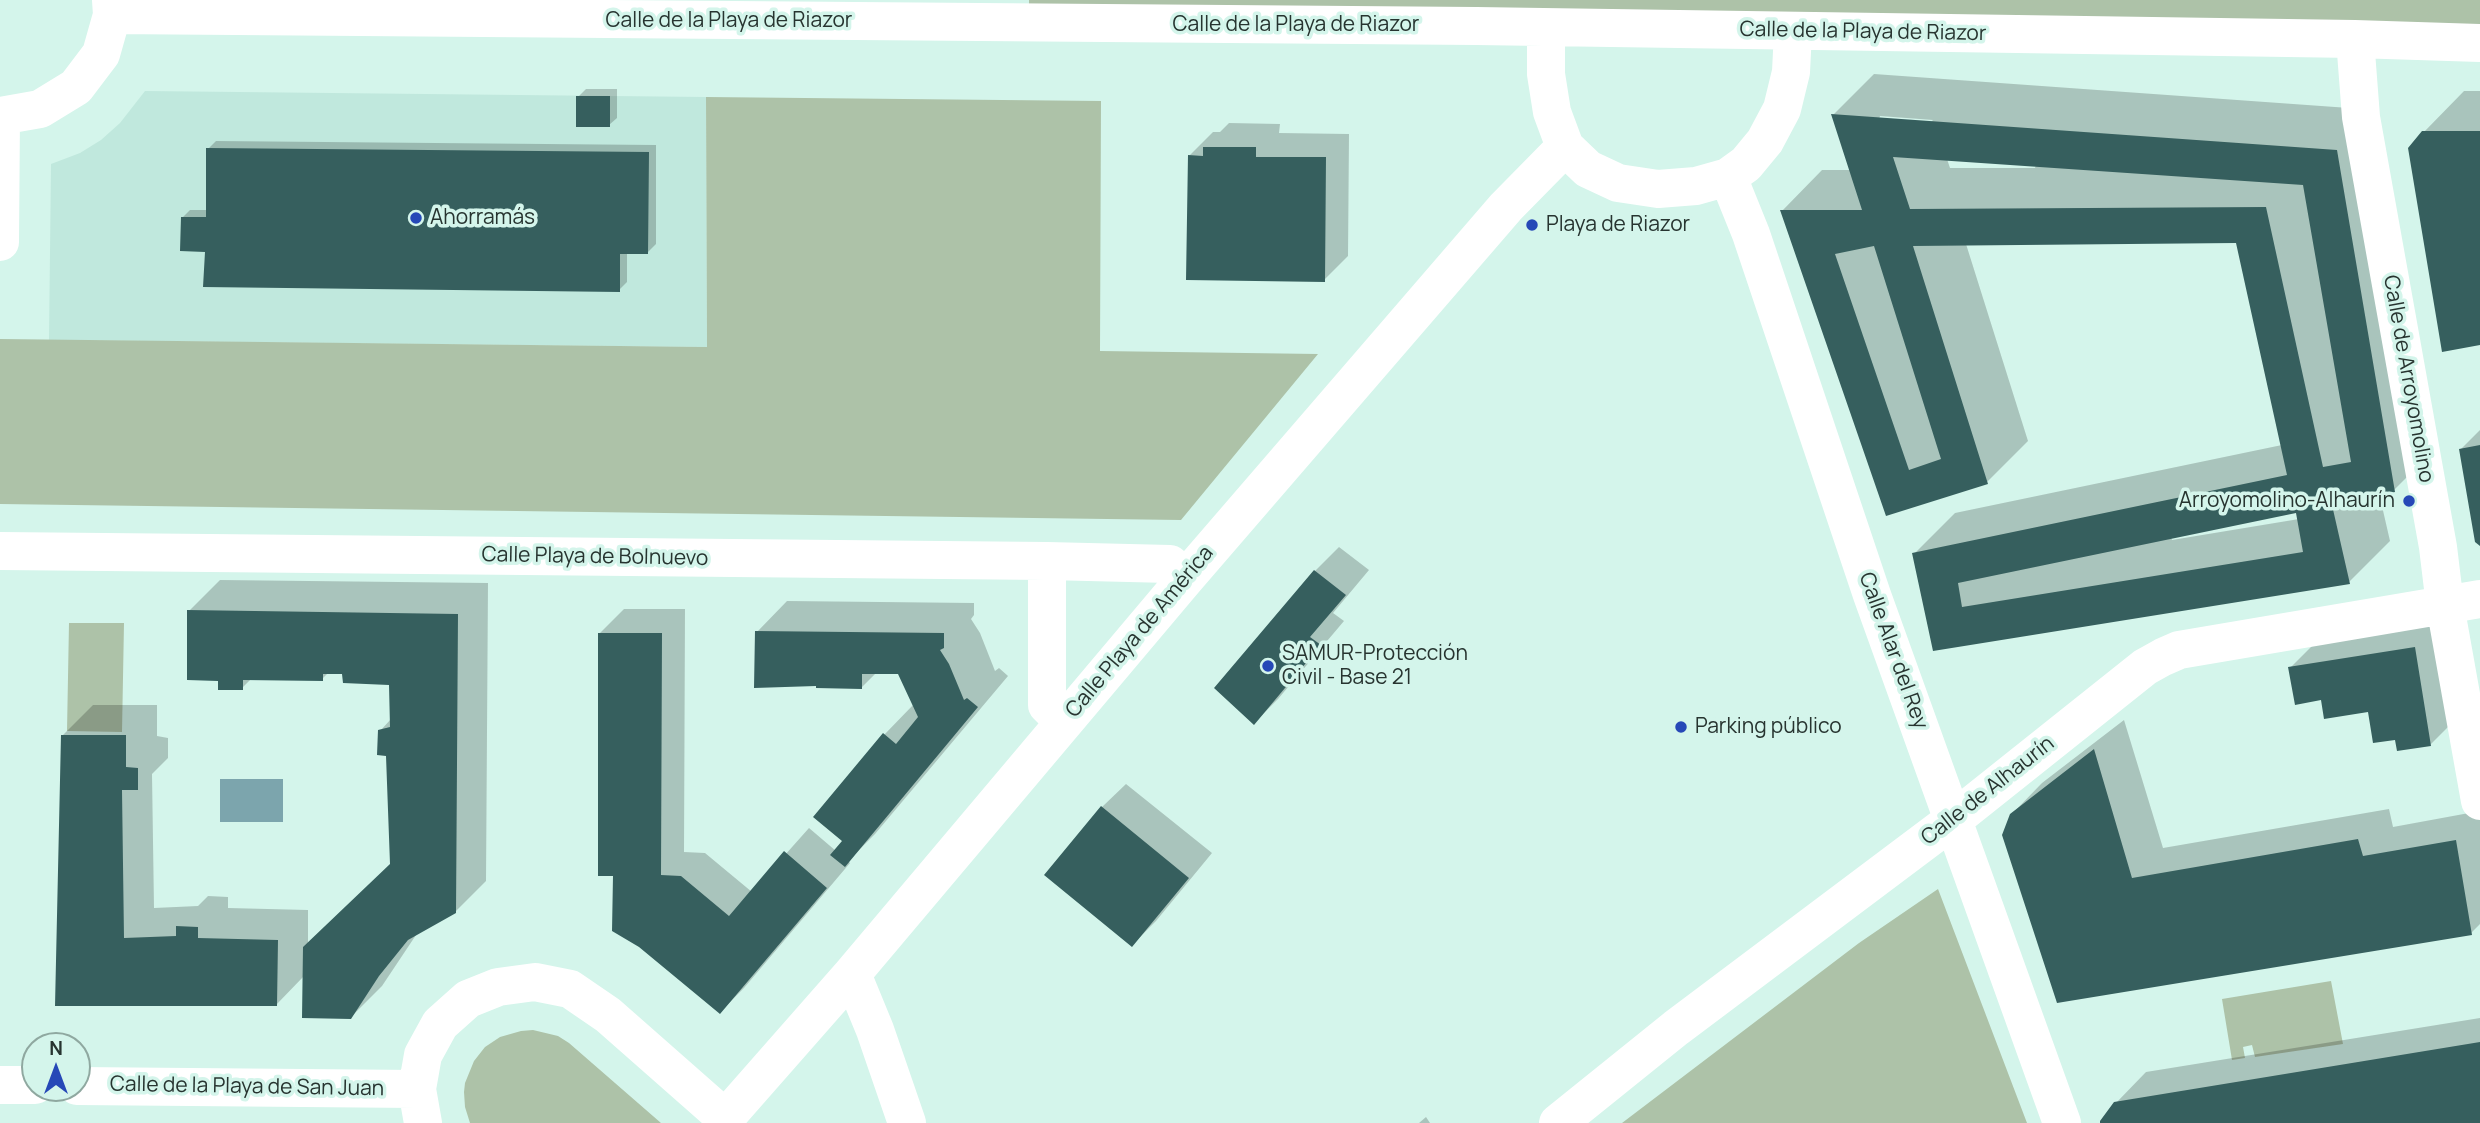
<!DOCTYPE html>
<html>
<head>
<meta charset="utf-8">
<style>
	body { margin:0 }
	#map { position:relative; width:2480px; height:1123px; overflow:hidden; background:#d4f5eb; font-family:Manrope,sans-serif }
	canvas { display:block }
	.north { position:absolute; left:21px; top:1032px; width:70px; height:70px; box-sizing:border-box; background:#d4f5eb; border:2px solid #8fa8a0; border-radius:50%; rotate:0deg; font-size:19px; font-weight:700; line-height:28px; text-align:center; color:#273430 }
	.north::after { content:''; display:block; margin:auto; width:24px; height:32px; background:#2648b7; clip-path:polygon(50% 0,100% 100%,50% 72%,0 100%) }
</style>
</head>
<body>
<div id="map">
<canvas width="2480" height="1123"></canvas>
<div class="north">N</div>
</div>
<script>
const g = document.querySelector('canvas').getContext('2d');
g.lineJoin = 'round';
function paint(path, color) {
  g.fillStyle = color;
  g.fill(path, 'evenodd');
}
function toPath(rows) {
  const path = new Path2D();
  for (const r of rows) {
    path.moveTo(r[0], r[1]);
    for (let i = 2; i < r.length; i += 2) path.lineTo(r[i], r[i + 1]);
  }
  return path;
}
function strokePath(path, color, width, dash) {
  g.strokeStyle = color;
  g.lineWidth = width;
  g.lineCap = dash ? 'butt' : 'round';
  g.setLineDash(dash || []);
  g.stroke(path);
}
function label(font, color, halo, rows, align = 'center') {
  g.font = font + ' Manrope,sans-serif';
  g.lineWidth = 7;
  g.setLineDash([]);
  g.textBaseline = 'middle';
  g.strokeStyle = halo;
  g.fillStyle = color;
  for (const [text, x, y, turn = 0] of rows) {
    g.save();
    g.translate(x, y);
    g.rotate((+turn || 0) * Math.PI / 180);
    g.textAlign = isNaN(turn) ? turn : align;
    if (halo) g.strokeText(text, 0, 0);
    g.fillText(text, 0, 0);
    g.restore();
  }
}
paint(toPath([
	[145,91,706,97,707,347,49,340,51,164,80,153,101,140,120,123]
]), '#c0e8dd');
paint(toPath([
	[1029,0,2480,0,2480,43,1029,23],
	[706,97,1101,101,1100,351,1318,354,1181,520,0,504,0,339,707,347],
	[69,623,124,623,122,732,67,731],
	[1938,889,2027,1123,1622,1123,1859,943],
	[2331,981,2343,1044,2255,1057,2252,1045,2243,1047,2245,1058,2232,1060,2222,999],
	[533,1030,558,1036,569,1043,661,1123,470,1123,465,1107,464,1092,465,1083,474,1061,485,1047,500,1037,521,1031]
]), '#adc2a8');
paint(toPath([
	[220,779,283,779,283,822,220,822]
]), '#7ca5ad');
paint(toPath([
	[1874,74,2377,110,2435,449,2394,490,2379,493,2390,541,2349,582,1934,649,1914,554,1955,513,2282,445,2238,242,1966,244,2028,441,1987,482,1887,514,1782,211,1822,170,1851,170,1833,115],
	[1880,116,1933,120,1930,123,1879,119],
	[1947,159,2036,165,2035,168,1950,168],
	[2297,511,2299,519,2172,540,2171,537],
	[586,89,617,89,617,118,609,125,578,97],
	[2464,91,2480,91,2480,343,2423,133],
	[1229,123,1280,124,1279,133,1349,134,1348,256,1324,280,1189,156,1213,132,1220,132],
	[216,141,656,145,656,244,648,252,627,252,627,282,619,290,207,250,182,218,190,210,208,210,208,149],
	[2480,430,2480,543,2460,450],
	[1339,547,1369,570,1333,613,1344,621,1278,699,1254,723,1216,687,1315,571],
	[220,580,488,583,486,881,455,912,418,932,382,986,351,1017,304,976,276,1005,57,1004,62,736,93,705,157,705,157,736,168,738,168,758,152,774,154,908,198,906,208,896,228,897,228,908,308,910,308,945,392,863,387,754,380,731,391,719,390,683,343,672,329,672,322,679,252,678,242,688,220,680,189,611],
	[787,601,974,603,974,615,971,619,980,633,995,671,999,668,1008,676,875,834,848,861,850,863,744,988,720,1012,615,874,600,633,624,609,685,609,684,852,705,853,752,892,809,828,836,851,845,840,884,735,914,704,899,672,877,672,862,687,757,632],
	[2439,624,2454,721,2430,745,2396,738,2369,710,2323,698,2290,668,2314,644],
	[2124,720,2163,848,2389,809,2393,827,2480,811,2480,924,2471,933,2058,1001,2011,815,2042,783],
	[1126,784,1212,853,1156,921,1132,945,1102,807],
	[2480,1018,2480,1123,2102,1123,2115,1104,2146,1072],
	[1426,1117,1430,1123,1419,1123]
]), '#0003');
paint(toPath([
	[576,96,610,96,610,127,576,127],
	[1831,114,2337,150,2395,492,2332,505,2350,584,1933,651,1912,553,2287,475,2236,243,1913,246,1988,484,1886,516,1780,210,1862,210],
	[1893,157,2303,185,2351,462,2323,467,2266,207,1910,209],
	[1874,246,1941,459,1909,470,1835,254],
	[2296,513,2303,552,1962,607,1958,583],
	[2422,131,2480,131,2480,345,2442,352,2408,148],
	[1203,147,1256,147,1256,157,1326,157,1325,282,1186,280,1188,155,1203,156],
	[206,148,649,152,648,254,620,254,620,292,203,287,205,252,180,251,181,217,206,217],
	[2480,445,2480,546,2475,542,2459,449],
	[1314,570,1346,595,1310,637,1321,645,1254,725,1214,688],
	[187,610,458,614,456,913,408,940,379,976,351,1019,302,1018,303,947,390,864,386,756,377,755,378,730,390,727,389,685,343,683,342,674,323,674,323,681,243,680,243,690,218,690,218,681,187,680],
	[755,631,944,633,944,648,940,650,949,664,964,700,967,698,978,707,845,867,830,855,842,841,813,817,883,733,896,744,918,717,898,674,862,674,862,689,816,688,816,686,754,688],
	[598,633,662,633,661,875,681,876,729,916,784,851,827,888,720,1014,639,947,612,931,613,876,598,876],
	[2415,647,2431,746,2397,751,2395,740,2373,743,2368,712,2324,719,2321,700,2295,705,2288,667],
	[61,735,126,735,126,767,138,768,138,790,122,790,124,938,176,936,176,926,198,927,198,938,278,940,277,1006,55,1006],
	[2094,749,2132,878,2358,839,2363,856,2456,840,2472,935,2057,1003,2002,835,2010,814],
	[1101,806,1189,878,1132,947,1044,875],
	[2480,1042,2480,1123,2100,1123,2100,1121,2114,1102]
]), '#365f5e');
strokePath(toPath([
	[112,15,1476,26,2355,39,2480,43],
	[1546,28,1546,74,1552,112,1565,147,1588,169,1618,183,1658,189,1696,186,1728,177,1746,164,1765,141,1782,109,1791,72,1793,31],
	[2355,39,2361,117,2438,547,2445,605,2480,801],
	[0,116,40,109,76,87,101,54,112,15,111,0],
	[1728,177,1751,234,1872,595,2062,1123],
	[0,242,1,116],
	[0,551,1047,561,1170,564,1185,579],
	[1047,561,1047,705,1064,722],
	[852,974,875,1030,907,1123],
	[0,1085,35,1085],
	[77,1086,417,1089],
	[423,1123,417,1089,423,1055,440,1024,468,999,498,987,535,982,570,989,608,1015,725,1118],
	[721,1123,852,974,1185,579,1506,207,1565,147],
	[1558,1123,1676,1028,1953,820,2145,667,2163,657,2179,650,2480,599]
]), '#fff', 38);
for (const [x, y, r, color] of [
	[416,218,7,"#2648b7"],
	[1532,225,7,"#2648b7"],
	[2409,501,7,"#2648b7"],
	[1268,666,7,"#2648b7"],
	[1681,727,7,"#2648b7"]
]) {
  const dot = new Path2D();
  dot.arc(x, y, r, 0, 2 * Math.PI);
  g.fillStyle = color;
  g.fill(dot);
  strokePath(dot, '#d4f5eb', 2.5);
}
label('21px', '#273430', '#d4f5eb', [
	["Calle de la Playa de Riazor",729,21],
	["Calle de la Playa de Riazor",1296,25],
	["Calle de la Playa de Riazor",1863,32,1],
	["Calle de Arroyomolino",2408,379,80],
	["Calle Playa de Bolnuevo",595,557,1],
	["Calle Playa de América",1140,632,-50],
	["Calle Alar del Rey",1893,651,70],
	["Calle de Alhaurín",1988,791,-38],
	["Calle de la Playa de San Juan",247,1087,1]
]);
label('21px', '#273430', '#d4f5eb', [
	["Ahorramás",430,218],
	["Playa de Riazor",1546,225],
	["Arroyomolino-Alhaurín",2395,501,"right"],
	["SAMUR-Protección",1282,654],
	["Civil - Base 21",1282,678],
	["Parking público",1695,727]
], 'left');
</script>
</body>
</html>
